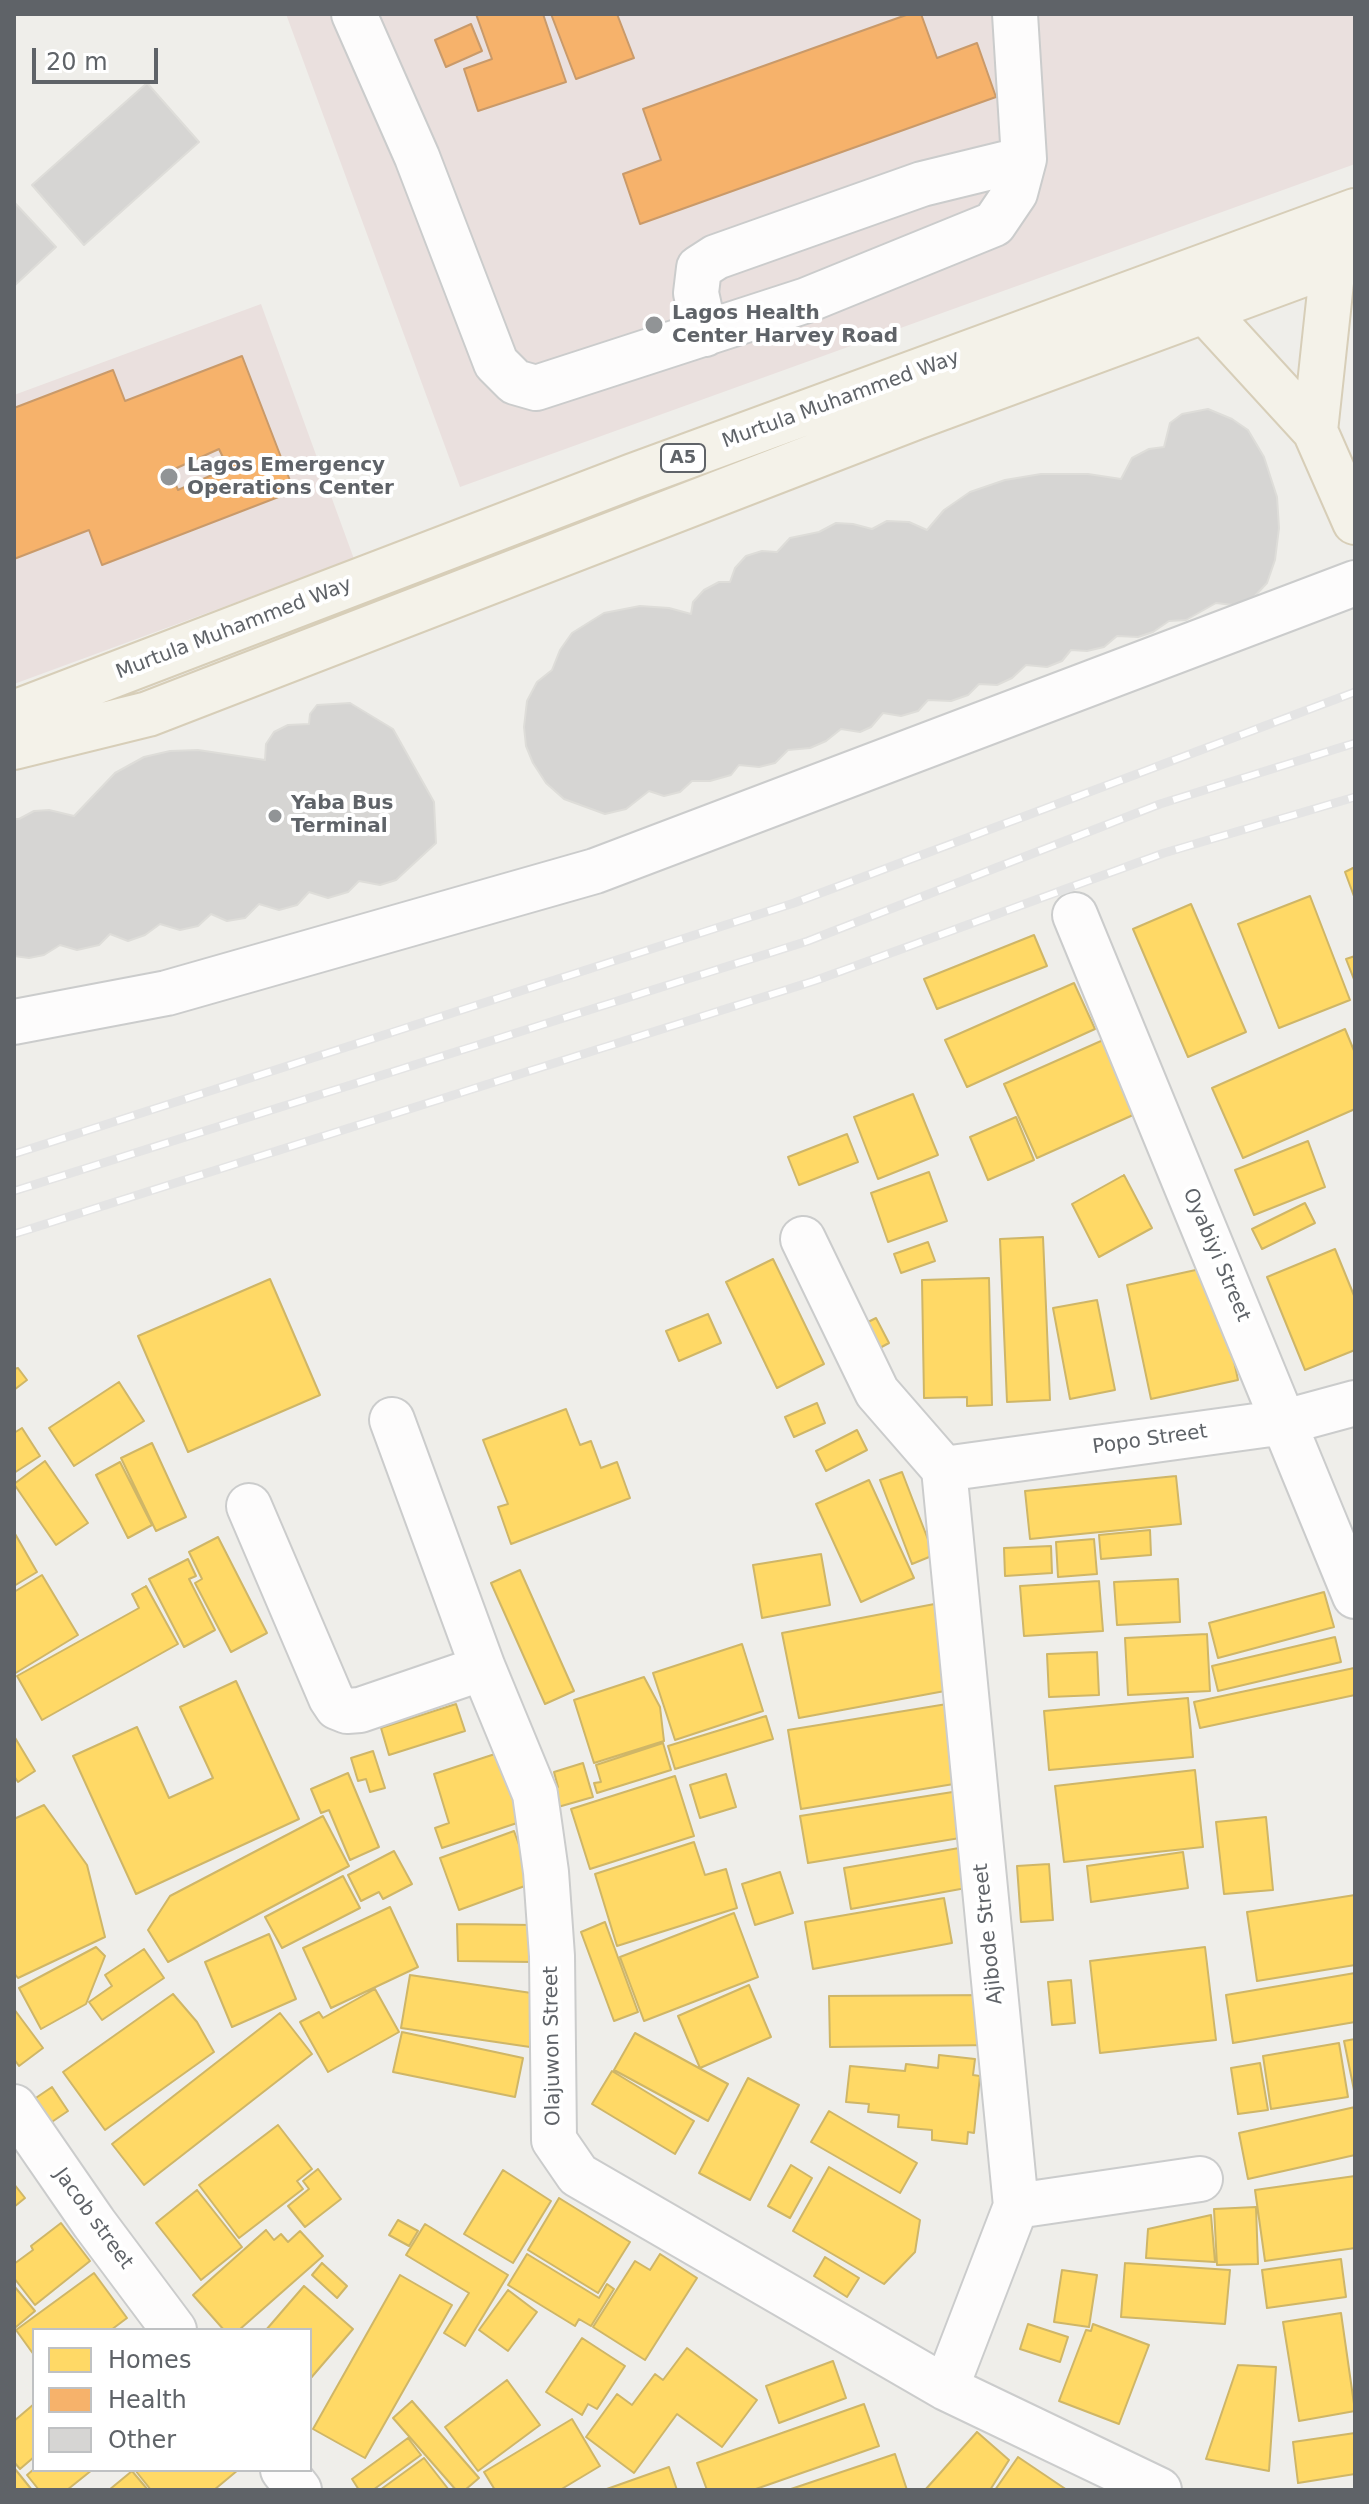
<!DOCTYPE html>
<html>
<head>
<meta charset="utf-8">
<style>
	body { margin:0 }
	#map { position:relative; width:1369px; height:2504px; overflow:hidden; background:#efeeea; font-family:"DejaVu Sans",sans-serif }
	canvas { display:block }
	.frame { position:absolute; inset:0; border:16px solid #5f6368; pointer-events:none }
	.legend { position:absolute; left:32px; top:2328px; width:280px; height:144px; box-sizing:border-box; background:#fff; border:2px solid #bfc1c3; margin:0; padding:10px 14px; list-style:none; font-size:24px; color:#5f6368 }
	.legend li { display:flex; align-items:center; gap:16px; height:40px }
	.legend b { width:40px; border:2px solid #bfc1c3 }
	.scale { position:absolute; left:32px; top:48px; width:126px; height:36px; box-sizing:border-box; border:4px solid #5f6368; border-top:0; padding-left:10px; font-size:24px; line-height:28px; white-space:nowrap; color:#5f6368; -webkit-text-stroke:6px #fff; paint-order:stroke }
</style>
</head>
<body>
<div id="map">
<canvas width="1369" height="2504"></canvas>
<div class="frame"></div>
<ul class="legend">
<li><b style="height:22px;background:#ffd966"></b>Homes</li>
<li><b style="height:22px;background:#f6b26b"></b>Health</li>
<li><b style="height:22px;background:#d6d5d3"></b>Other</li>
</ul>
<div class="scale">20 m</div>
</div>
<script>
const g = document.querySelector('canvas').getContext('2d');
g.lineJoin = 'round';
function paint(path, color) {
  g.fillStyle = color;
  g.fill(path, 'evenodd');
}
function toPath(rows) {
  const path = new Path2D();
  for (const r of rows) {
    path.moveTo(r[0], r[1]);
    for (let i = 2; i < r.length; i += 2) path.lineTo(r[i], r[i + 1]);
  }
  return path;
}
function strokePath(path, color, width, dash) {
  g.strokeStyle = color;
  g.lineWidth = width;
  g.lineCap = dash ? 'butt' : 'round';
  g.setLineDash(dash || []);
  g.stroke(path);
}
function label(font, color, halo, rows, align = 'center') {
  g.font = font + ' "DejaVu Sans",sans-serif';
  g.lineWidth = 8;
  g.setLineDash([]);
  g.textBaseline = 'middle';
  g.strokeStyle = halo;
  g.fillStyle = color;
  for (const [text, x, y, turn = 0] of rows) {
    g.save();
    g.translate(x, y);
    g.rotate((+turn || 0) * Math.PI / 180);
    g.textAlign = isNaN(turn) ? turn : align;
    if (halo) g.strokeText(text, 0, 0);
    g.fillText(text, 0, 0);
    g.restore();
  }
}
paint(toPath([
	[286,14,1355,14,1355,164,460,487],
	[261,304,354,559,14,684,14,395]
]), '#eae0de');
const homes = toPath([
	[1355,867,1355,899,1345,872,1355,867],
	[1310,896,1350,1000,1279,1028,1238,924,1310,896],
	[1191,904,1246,1032,1188,1057,1133,929,1191,904],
	[1034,935,1047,966,937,1009,924,979,1034,935],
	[1355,956,1355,982,1346,959,1355,956],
	[1074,983,1095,1029,967,1087,945,1040,1074,983],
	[1345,1029,1355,1053,1355,1109,1243,1158,1212,1088,1345,1029],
	[1110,1037,1142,1111,1037,1158,1004,1084,1110,1037],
	[913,1094,938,1155,878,1179,854,1117,913,1094],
	[1016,1117,1034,1160,988,1180,970,1137,1016,1117],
	[847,1134,858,1162,799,1185,788,1157,847,1134],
	[1308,1141,1325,1187,1254,1215,1235,1170,1308,1141],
	[929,1172,947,1221,888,1242,871,1193,929,1172],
	[1124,1175,1152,1228,1099,1257,1072,1204,1124,1175],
	[1305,1203,1315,1223,1262,1249,1252,1229,1305,1203],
	[1043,1237,1050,1400,1007,1402,1000,1239,1043,1237],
	[928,1242,935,1261,901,1273,894,1254,928,1242],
	[1335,1249,1355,1298,1355,1350,1305,1370,1267,1277,1335,1249],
	[773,1259,824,1364,777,1388,726,1282,773,1259],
	[1214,1266,1238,1380,1151,1399,1127,1285,1214,1266],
	[989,1278,992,1405,967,1406,967,1397,924,1398,922,1280,989,1278],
	[270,1279,320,1395,188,1452,138,1336,270,1279],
	[1097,1300,1115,1390,1070,1399,1053,1308,1097,1300],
	[708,1314,721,1343,679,1361,666,1331,708,1314],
	[876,1318,889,1343,876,1350,862,1325,876,1318],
	[18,1368,27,1380,14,1390,14,1369,18,1368],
	[119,1382,144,1421,74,1466,49,1428,119,1382],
	[817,1403,825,1423,794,1437,785,1417,817,1403],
	[566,1409,580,1445,591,1441,601,1468,617,1462,630,1498,511,1544,498,1507,508,1504,483,1440,566,1409],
	[22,1428,40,1456,14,1473,14,1433,22,1428],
	[857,1430,867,1450,826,1471,816,1451,857,1430],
	[152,1443,186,1517,156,1531,121,1458,152,1443],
	[45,1461,88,1523,56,1545,14,1484,45,1461],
	[120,1462,152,1525,128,1538,96,1475,120,1462],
	[902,1472,934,1555,912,1564,880,1480,902,1472],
	[1176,1476,1181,1524,1030,1539,1025,1491,1176,1476],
	[869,1480,914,1578,861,1602,816,1504,869,1480],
	[1150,1530,1151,1555,1101,1559,1099,1535,1150,1530],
	[14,1532,37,1572,14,1586,14,1532],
	[218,1537,267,1633,231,1652,195,1583,202,1579,189,1552,218,1537],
	[1094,1539,1097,1574,1058,1577,1056,1542,1094,1539],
	[1051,1546,1052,1573,1005,1576,1004,1548,1051,1546],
	[821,1554,830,1605,762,1618,753,1565,821,1554],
	[188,1559,196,1576,189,1579,215,1630,184,1647,149,1579,188,1559],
	[520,1570,574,1691,545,1704,491,1583,520,1570],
	[42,1575,78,1635,14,1674,14,1592,42,1575],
	[1178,1579,1180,1622,1117,1625,1114,1582,1178,1579],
	[1099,1581,1103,1631,1024,1636,1020,1586,1099,1581],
	[146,1586,178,1644,42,1720,17,1676,139,1608,132,1594,146,1586],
	[1324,1592,1334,1627,1218,1658,1209,1623,1324,1592],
	[945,1602,961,1688,799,1718,782,1633,945,1602],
	[1207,1634,1210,1691,1128,1695,1125,1638,1207,1634],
	[1335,1637,1341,1662,1218,1691,1212,1666,1335,1637],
	[742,1644,763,1711,675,1740,653,1673,742,1644],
	[1097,1652,1099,1695,1049,1697,1047,1654,1097,1652],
	[1354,1668,1355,1695,1200,1728,1194,1702,1354,1668],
	[644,1677,660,1707,664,1741,594,1763,574,1700,644,1677],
	[236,1681,299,1819,136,1894,73,1756,137,1727,169,1798,213,1778,180,1707,236,1681],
	[1188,1698,1193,1757,1049,1770,1044,1711,1188,1698],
	[953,1703,966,1782,801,1809,788,1730,953,1703],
	[456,1704,465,1731,389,1755,381,1728,456,1704],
	[766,1716,773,1739,675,1769,668,1746,766,1716],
	[14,1736,35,1771,18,1782,14,1776,14,1736],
	[663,1743,671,1770,597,1793,594,1783,601,1782,596,1765,663,1743],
	[373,1751,385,1788,370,1792,366,1779,358,1781,351,1758,373,1751],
	[498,1753,522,1813,520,1822,442,1848,435,1828,449,1823,434,1774,498,1753],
	[583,1763,593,1797,558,1807,552,1789,558,1787,554,1772,583,1763],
	[1195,1770,1203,1847,1064,1862,1055,1786,1195,1770],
	[348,1773,379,1847,350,1860,329,1810,321,1813,311,1789,348,1773],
	[726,1774,736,1807,700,1818,690,1785,726,1774],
	[675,1776,694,1836,590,1869,571,1809,675,1776],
	[959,1791,966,1837,808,1863,800,1816,959,1791],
	[44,1805,87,1865,105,1937,18,1978,14,1973,14,1819,44,1805],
	[323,1816,349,1866,168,1962,148,1930,170,1896,323,1816],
	[1266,1817,1273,1890,1224,1894,1216,1822,1266,1817],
	[514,1831,533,1883,459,1910,440,1858,514,1831],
	[694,1842,705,1875,726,1869,737,1908,617,1946,595,1874,694,1842],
	[959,1848,966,1888,851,1909,844,1868,959,1848],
	[394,1851,412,1884,383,1899,379,1892,361,1901,348,1875,394,1851],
	[1183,1852,1188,1888,1091,1902,1087,1866,1183,1852],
	[1049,1864,1053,1920,1021,1922,1017,1866,1049,1864],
	[780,1872,793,1913,755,1925,742,1884,780,1872],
	[343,1876,360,1908,282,1948,265,1917,343,1876],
	[1355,1895,1355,1965,1257,1981,1247,1912,1355,1895],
	[944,1898,952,1943,813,1969,805,1922,944,1898],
	[390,1907,418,1967,331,2008,303,1948,390,1907],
	[734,1913,758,1977,644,2021,620,1957,734,1913],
	[605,1922,638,2012,614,2021,581,1932,605,1922],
	[457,1924,533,1925,532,1962,458,1961,457,1924],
	[269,1934,296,1999,232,2027,205,1962,269,1934],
	[96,1947,105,1956,86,2004,41,2029,19,1988,96,1947],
	[1205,1947,1216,2040,1100,2053,1090,1961,1205,1947],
	[144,1949,164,1978,102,2020,89,2002,112,1986,105,1975,144,1949],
	[1355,1973,1355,2022,1233,2043,1226,1995,1355,1973],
	[410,1975,538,1994,530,2047,401,2028,410,1975],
	[1071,1980,1075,2023,1052,2025,1048,1982,1071,1980],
	[749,1985,771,2037,700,2068,678,2016,749,1985],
	[375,1989,399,2032,328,2072,300,2022,319,2012,323,2018,375,1989],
	[173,1994,197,2022,214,2052,105,2130,63,2072,173,1994],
	[993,1995,993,2045,830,2047,829,1996,993,1995],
	[14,2009,43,2048,19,2066,14,2059,14,2009],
	[280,2013,312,2054,144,2185,112,2144,280,2013],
	[402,2032,523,2058,515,2097,393,2072,402,2032],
	[635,2033,728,2084,708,2121,614,2070,635,2033],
	[1355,2039,1355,2095,1344,2041,1355,2039],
	[1339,2043,1348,2097,1271,2109,1263,2056,1339,2043],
	[939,2055,975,2059,973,2075,980,2076,974,2133,968,2132,967,2144,932,2140,932,2130,898,2127,899,2115,868,2112,869,2104,846,2102,850,2066,905,2071,906,2064,938,2068,939,2055],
	[1260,2063,1268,2110,1238,2114,1231,2068,1260,2063],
	[612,2071,694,2121,675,2154,592,2104,612,2071],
	[748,2078,799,2105,750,2200,699,2173,748,2078],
	[52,2087,68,2111,34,2134,18,2110,52,2087],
	[1355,2107,1355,2155,1248,2179,1239,2133,1355,2107],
	[829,2111,917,2163,900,2193,811,2142,829,2111],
	[278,2125,312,2169,297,2181,303,2189,239,2238,199,2185,278,2125],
	[791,2165,812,2178,790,2218,768,2206,791,2165],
	[829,2167,920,2220,915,2252,884,2284,793,2231,829,2167],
	[318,2169,341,2199,305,2227,288,2206,309,2189,303,2181,318,2169],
	[503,2170,551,2201,513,2263,464,2234,503,2170],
	[1355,2176,1355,2248,1265,2261,1255,2190,1355,2176],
	[14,2184,25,2198,14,2207,14,2184],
	[197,2190,242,2247,201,2280,156,2223,197,2190],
	[559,2198,630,2242,598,2293,528,2250,559,2198],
	[1256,2207,1258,2264,1217,2265,1214,2209,1256,2207],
	[1211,2215,1215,2262,1146,2258,1148,2229,1211,2215],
	[398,2220,418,2231,409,2246,389,2235,398,2220],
	[61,2223,90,2261,35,2305,14,2278,14,2264,33,2250,31,2246,61,2223],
	[425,2224,508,2275,465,2346,444,2333,469,2293,406,2255,425,2224],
	[266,2230,274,2240,281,2234,288,2242,300,2231,323,2256,239,2330,224,2330,193,2295,266,2230],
	[527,2254,599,2298,607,2284,614,2289,591,2326,579,2319,575,2326,508,2285,527,2254],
	[660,2254,697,2278,645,2360,593,2327,635,2261,650,2270,660,2254],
	[825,2257,859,2278,847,2297,814,2276,825,2257],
	[1341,2259,1346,2297,1267,2308,1262,2270,1341,2259],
	[322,2263,347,2286,337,2298,312,2275,322,2263],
	[1125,2263,1230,2270,1225,2324,1121,2317,1125,2263],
	[1062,2270,1097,2275,1089,2327,1054,2322,1062,2270],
	[94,2273,127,2318,111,2330,34,2330,34,2355,16,2330,94,2273],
	[400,2275,452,2305,365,2458,313,2429,400,2275],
	[14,2286,35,2311,16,2327,14,2325,14,2286],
	[304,2286,353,2329,310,2379,310,2330,266,2330,304,2286],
	[508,2290,537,2312,508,2351,479,2330,508,2290],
	[1341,2313,1355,2411,1299,2421,1283,2322,1341,2313],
	[1028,2324,1068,2337,1060,2362,1020,2349,1028,2324],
	[1093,2324,1149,2345,1119,2424,1059,2401,1086,2330,1091,2331,1093,2324],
	[582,2338,625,2366,597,2409,588,2404,582,2415,546,2392,582,2338],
	[687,2348,757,2400,722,2447,677,2414,634,2473,586,2437,617,2394,632,2405,655,2374,663,2380,687,2348],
	[833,2361,846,2398,779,2423,766,2386,833,2361],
	[1238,2365,1276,2367,1269,2471,1206,2459,1238,2365],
	[507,2380,540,2425,478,2471,445,2427,507,2380],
	[412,2401,479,2478,465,2490,456,2490,393,2418,412,2401],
	[34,2404,34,2457,20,2469,14,2462,14,2421,34,2404],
	[864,2404,879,2446,753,2490,707,2490,697,2463,864,2404],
	[572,2419,600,2466,560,2490,495,2490,484,2472,572,2419],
	[977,2432,1009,2460,990,2490,925,2490,977,2432],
	[1355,2433,1355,2474,1298,2483,1293,2442,1355,2433],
	[408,2438,421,2455,373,2490,359,2490,352,2479,408,2438],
	[895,2454,907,2490,788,2490,895,2454],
	[1018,2457,1067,2490,995,2490,1018,2457],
	[424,2458,449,2490,380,2490,424,2458],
	[669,2467,677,2490,604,2490,669,2467],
	[14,2468,15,2469,32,2490,14,2490,14,2468],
	[34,2469,34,2470,92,2470,67,2490,39,2490,27,2475,34,2469],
	[135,2470,238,2470,214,2490,151,2490,135,2470],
	[132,2471,148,2490,109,2490,132,2471]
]);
paint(homes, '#ffd966');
strokePath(homes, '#cfb667', 2);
const health = toPath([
	[476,14,543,14,566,82,478,111,464,69,492,59,476,14],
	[551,14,617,14,634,58,576,79,551,14],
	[909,14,921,14,937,58,977,43,996,97,640,224,623,174,661,160,643,109,909,14],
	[471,24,482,51,446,67,435,40,471,24],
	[242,356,294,491,102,565,89,530,14,559,14,408,113,370,125,401,242,356],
	[219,449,228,468,178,490,170,471,219,449]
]);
paint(health, '#f6b26b');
strokePath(health, '#c99a6a', 2);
const building = toPath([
	[147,83,199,142,84,245,32,185,147,83],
	[14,202,56,247,14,286,14,202],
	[1208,409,1232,419,1248,430,1264,457,1277,497,1279,528,1275,560,1267,583,1252,599,1233,605,1216,603,1186,620,1169,621,1153,632,1138,637,1117,636,1104,647,1087,651,1071,650,1062,661,1047,667,1026,665,1012,678,997,685,979,684,968,695,951,701,928,700,918,711,901,716,883,713,871,727,860,732,841,729,826,741,810,748,788,750,775,763,759,767,739,765,731,775,710,781,692,781,680,792,664,796,649,791,626,809,605,814,564,799,546,783,533,763,526,746,524,727,527,701,537,682,552,670,560,650,572,633,604,613,640,606,669,608,691,614,693,602,704,590,719,582,730,582,735,568,746,556,762,551,777,552,790,538,819,532,836,523,853,524,872,529,887,521,909,522,927,530,944,510,970,492,1005,480,1041,474,1088,474,1121,479,1132,458,1149,449,1164,447,1170,423,1182,414,1208,409],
	[350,703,393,729,434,802,436,843,396,880,380,885,359,881,348,892,328,898,309,892,297,905,279,910,259,904,245,918,227,921,211,914,198,926,180,930,160,924,145,935,128,941,110,934,99,945,77,950,60,945,44,955,29,958,14,956,14,819,19,819,34,811,49,810,74,816,115,773,144,757,170,751,198,750,265,760,266,744,274,732,288,725,309,724,310,714,317,705,350,703]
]);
paint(building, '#d6d5d3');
strokePath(building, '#deddd9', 2);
const minor = toPath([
	[354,14,417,157,496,363,515,382,536,388,807,300,994,224,1015,193,1024,159,1015,14],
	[705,334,696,293,699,268,716,257,922,184,1024,159],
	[1075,915,1355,1596],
	[14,1022,167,993,595,871,1355,583],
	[803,1239,877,1392,944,1469],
	[392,1420,483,1668,535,1794,546,1872,552,1956,554,2140,578,2175,946,2388,1159,2490],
	[944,1469,1016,2206,946,2388],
	[944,1469,1285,1422,1355,1403],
	[249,1506,331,1698,337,1707,347,1711,360,1710,483,1668],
	[14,2107,94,2223,174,2330],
	[1016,2206,1200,2179],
	[283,2470,299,2490]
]);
const major = toPath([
	[1205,311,1315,431,1355,522],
	[1315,431,1333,264],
	[14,713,633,476,1355,211],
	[14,747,148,714,916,417,1355,255]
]);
strokePath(minor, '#cbcccc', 48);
strokePath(major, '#d7ceb8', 48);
strokePath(minor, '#fdfcfc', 44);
strokePath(major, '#f4f2e9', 44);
const rail = toPath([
	[14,1154,794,903,1355,692],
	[14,1191,808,941,1160,804,1355,743],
	[14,1234,814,981,1164,853,1355,797]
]);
strokePath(rail, '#e4e4e4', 9);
strokePath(rail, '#fff', 6, [18]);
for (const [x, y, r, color] of [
	[654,325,10,"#919496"],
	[169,477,10,"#919496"],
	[275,816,8,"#919496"]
]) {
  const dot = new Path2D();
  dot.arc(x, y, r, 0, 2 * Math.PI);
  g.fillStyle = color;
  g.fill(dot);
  strokePath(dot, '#fff', 3);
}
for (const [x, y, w] of [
	[683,458,44]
]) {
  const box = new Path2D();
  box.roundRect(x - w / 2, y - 14, w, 28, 6);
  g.fillStyle = '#fff';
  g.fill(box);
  strokePath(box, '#5f6368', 2);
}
label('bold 18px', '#5f6368', null, [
	["A5",683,458]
]);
label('bold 20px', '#5f6368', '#fff', [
	["Lagos Health",672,314],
	["Center Harvey Road",672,337],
	["Lagos Emergency",187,466],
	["Operations Center",187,489],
	["Yaba Bus",291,804],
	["Terminal",291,827]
], 'left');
label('20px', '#5f6368', '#fff', [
	["Murtula Muhammed Way",841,400,-20],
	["Murtula Muhammed Way",234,629,-21],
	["Oyabiyi Street",1216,1255,67],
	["Popo Street",1150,1440,-8],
	["Ajibode Street",989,1934,-96],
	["Olajuwon Street",553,2046,-91],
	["Jacob street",93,2219,54]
]);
</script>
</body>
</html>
